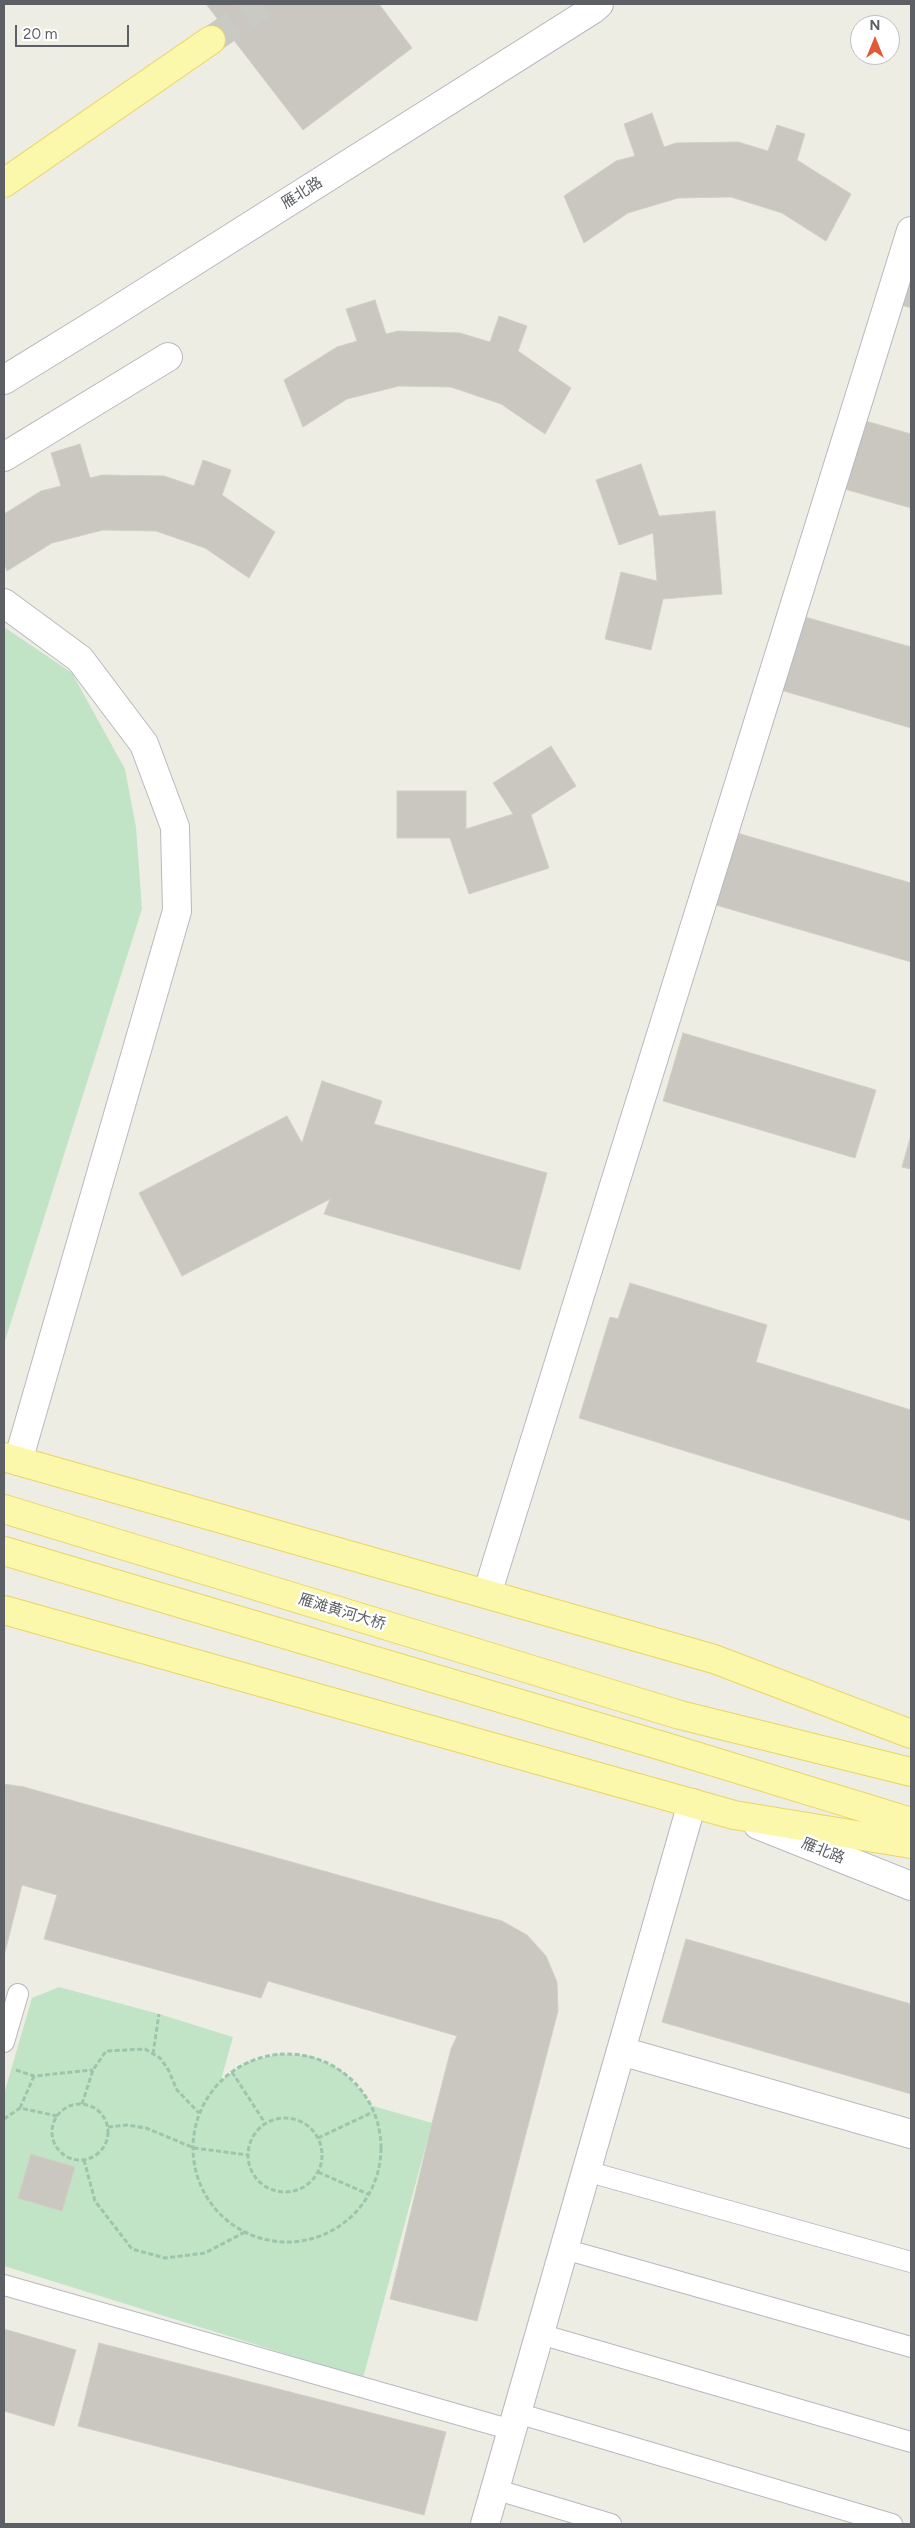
<!DOCTYPE html>
<html>
<head>
<meta charset="utf-8">
<style>
	body { margin:0 }
	#map { position:relative; width:915px; height:2528px; overflow:hidden; background:#eeede4; font-family:Figtree,sans-serif }
	canvas { display:block }
	.frame { position:absolute; inset:0; border:5px solid #5c5f64; pointer-events:none }
	.north { position:absolute; left:850px; top:15px; width:50px; height:50px; box-sizing:border-box; background:#fff; border:1px solid #bebfc1; border-radius:50%; rotate:0deg; font-size:14px; font-weight:700; line-height:20px; text-align:center; color:#5c5f64 }
	.north::after { content:''; display:block; margin:auto; width:18px; height:22px; background:#e15937; clip-path:polygon(50% 0,100% 100%,50% 72%,0 100%) }
	.scale { position:absolute; left:15px; top:25px; width:114px; height:22px; box-sizing:border-box; border:2px solid #5c5f64; border-top:0; padding-left:6px; font-size:15px; line-height:18px; white-space:nowrap; color:#5c5f64; -webkit-text-stroke:4px #fff; paint-order:stroke }
</style>
</head>
<body>
<div id="map">
<canvas width="915" height="2528"></canvas>
<div class="frame"></div>
<div class="north">N</div>
<div class="scale">20 m</div>
</div>
<script>
const g = document.querySelector('canvas').getContext('2d');
g.lineJoin = 'round';
function paint(path, color) {
  g.fillStyle = color;
  g.fill(path, 'evenodd');
}
function toPath(rows) {
  const path = new Path2D();
  for (const r of rows) {
    if (r.length === 3) {
      path.moveTo(r[0] + r[2], r[1]);
      path.arc(r[0], r[1], r[2], 0, 2 * Math.PI);
      continue;
    }
    path.moveTo(r[0], r[1]);
    for (let i = 2; i < r.length; i += 2) path.lineTo(r[i], r[i + 1]);
  }
  return path;
}
function strokePath(path, color, width, dash) {
  g.strokeStyle = color;
  g.lineWidth = width;
  g.lineCap = dash ? 'butt' : 'round';
  g.setLineDash(dash || []);
  g.stroke(path);
}
function label(font, color, halo, rows, align = 'center') {
  g.font = font + ' Figtree,"Noto Sans SC",sans-serif';
  g.lineWidth = 5;
  g.setLineDash([]);
  g.textBaseline = 'middle';
  g.strokeStyle = halo;
  g.fillStyle = color;
  for (const [text, x, y, turn = 0] of rows) {
    g.save();
    g.translate(x, y);
    g.rotate((+turn || 0) * Math.PI / 180);
    g.textAlign = isNaN(turn) ? turn : align;
    if (halo) g.strokeText(text, 0, 0);
    g.fillText(text, 0, 0);
    g.restore();
  }
}
paint(toPath([
	[4,627,72,673,125,769,136,827,142,909,4,1344],
	[59,1987,159,2014,233,2037,221,2080,247,2062,279,2054,311,2056,341,2070,364,2094,370,2105,432,2123,363,2378,4,2266,4,2094,32,1998]
]), '#c2e4c6');
const building = toPath([
	[206,4,379,4,412,48,303,130,206,4],
	[652,113,664,147,676,143,738,142,768,151,777,125,805,134,797,160,851,194,826,241,782,213,731,197,678,198,628,213,584,243,564,196,616,161,635,156,624,124,652,113],
	[911,258,911,308,898,304,911,258],
	[375,300,386,334,398,331,460,333,490,342,499,316,527,326,518,351,571,388,545,434,501,404,451,387,399,386,347,399,303,427,284,380,337,347,357,341,346,309,375,300],
	[855,418,911,434,911,508,834,486,855,418],
	[80,444,90,478,102,475,164,476,194,486,203,460,231,470,222,495,275,532,249,578,205,548,156,531,103,530,52,543,7,571,4,563,4,514,41,491,61,486,51,453,80,444],
	[641,464,659,516,715,511,722,594,663,599,651,650,605,639,621,572,657,581,653,533,619,545,596,480,641,464],
	[798,615,911,647,911,728,777,689,798,615],
	[551,746,576,786,531,815,549,868,469,894,450,838,397,838,397,791,466,791,466,829,513,814,493,783,551,746],
	[737,833,911,883,911,962,716,905,737,833],
	[683,1033,876,1090,855,1158,663,1101,683,1033],
	[322,1081,382,1101,374,1124,547,1173,520,1270,324,1214,330,1199,182,1276,139,1193,287,1116,302,1143,322,1081],
	[911,1135,911,1169,902,1167,911,1135],
	[630,1283,767,1325,756,1362,911,1410,911,1521,579,1418,610,1317,618,1319,630,1283],
	[4,1784,24,1787,502,1921,527,1935,546,1956,557,1982,558,2011,477,2321,390,2299,432,2123,451,2049,457,2036,268,1981,261,1998,44,1939,57,1895,22,1885,4,1956,4,1784],
	[686,1939,911,2004,911,2094,662,2022,686,1939],
	[31,2154,75,2167,62,2211,18,2198,31,2154],
	[4,2329,76,2350,54,2426,4,2411,4,2329],
	[99,2343,446,2432,424,2515,78,2426,99,2343]
]);
paint(building, '#cac7c1');
strokePath(building, '#d2cfc3', 1);
strokePath(toPath([
	[211,40,263,4]
]), '#cacac4', 28, [28, 14]);
const service = toPath([
	[4,2042,18,1994],
	[586,2171,911,2262],
	[564,2249,911,2347],
	[4,2285,512,2430],
	[540,2334,911,2442],
	[517,2413,892,2524],
	[494,2489,611,2524]
]);
const minor = toPath([
	[4,380,103,319,592,10,599,4],
	[4,457,168,357],
	[4,603,80,659,144,744,175,827,177,911,18,1461],
	[487,1594,911,231],
	[758,1825,911,1886],
	[621,2051,911,2134],
	[485,2524,692,1803]
]);
const primary = toPath([
	[4,183,211,40],
	[4,1457,714,1659,911,1734],
	[4,1509,680,1715,911,1772],
	[4,1551,669,1748,911,1822],
	[4,1610,734,1815,911,1844]
]);
strokePath(service, '#b7b9be', 22);
strokePath(minor, '#b7b9be', 30);
strokePath(primary, '#ebd560', 30);
strokePath(toPath([
	[153,2054,159,2014],
	[287,2148,94],
	[16,2070,34,2076,93,2070],
	[232,2072,265,2123],
	[82,2104,93,2070,106,2051,145,2049,160,2058,168,2069,177,2090,199,2113],
	[80,2132,28],
	[20,2108,34,2076],
	[285,2155,37],
	[4,2119,20,2108,57,2116],
	[108,2127,127,2125,146,2128,194,2148,248,2155],
	[318,2138,373,2112],
	[84,2160,95,2201,132,2249,165,2258,205,2253,245,2232],
	[318,2172,368,2194]
]), '#9bc5ac', 3, [5, 2.5]);
strokePath(service, '#fff', 20);
strokePath(minor, '#fff', 28);
strokePath(primary, '#fbf8ac', 28);
label('15px', '#5c5f64', '#fff', [
	["雁北路",302,193,-32],
	["雁滩黄河大桥",342,1612,17],
	["雁北路",823,1851,22]
]);
</script>
</body>
</html>
